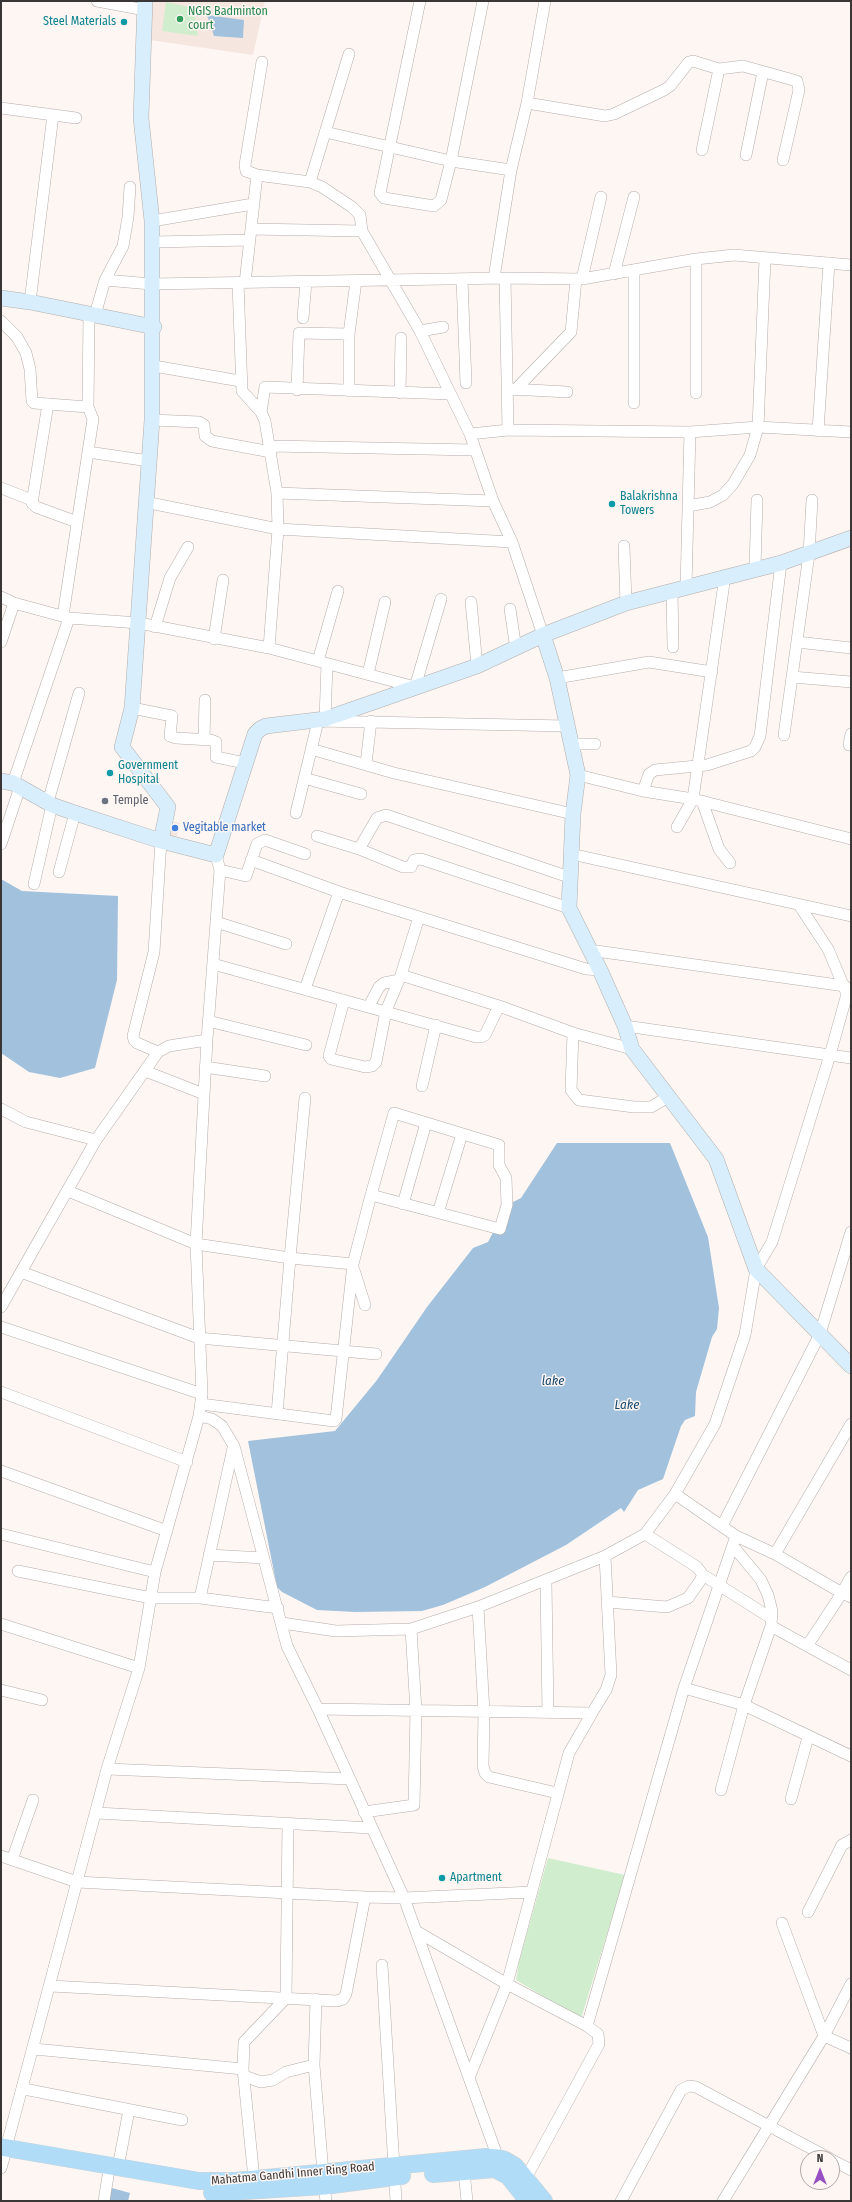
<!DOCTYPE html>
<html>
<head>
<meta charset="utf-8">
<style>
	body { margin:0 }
	#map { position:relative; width:852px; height:2202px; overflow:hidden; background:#fef6f3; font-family:"Fira Sans Condensed",sans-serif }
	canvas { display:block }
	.frame { position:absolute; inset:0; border:2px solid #393635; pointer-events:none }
	.north { position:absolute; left:800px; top:2150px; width:40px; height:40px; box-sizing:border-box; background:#fef6f3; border:1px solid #afa9a7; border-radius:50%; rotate:0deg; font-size:11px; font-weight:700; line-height:16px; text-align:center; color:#393635 }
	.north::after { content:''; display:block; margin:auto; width:14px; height:18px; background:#9750c3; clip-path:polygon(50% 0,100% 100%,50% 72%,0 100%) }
</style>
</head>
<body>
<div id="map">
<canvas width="852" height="2202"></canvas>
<div class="frame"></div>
<div class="north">N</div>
</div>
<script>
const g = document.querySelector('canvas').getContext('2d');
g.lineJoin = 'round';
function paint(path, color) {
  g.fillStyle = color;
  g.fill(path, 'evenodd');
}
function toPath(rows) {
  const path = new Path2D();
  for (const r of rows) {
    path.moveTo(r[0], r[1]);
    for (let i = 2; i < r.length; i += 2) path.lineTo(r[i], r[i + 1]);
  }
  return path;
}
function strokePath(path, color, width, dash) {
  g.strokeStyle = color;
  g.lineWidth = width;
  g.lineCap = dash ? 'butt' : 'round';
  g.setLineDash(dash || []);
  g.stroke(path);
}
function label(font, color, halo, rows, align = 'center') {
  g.font = font + ' "Fira Sans Condensed",sans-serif';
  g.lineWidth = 3;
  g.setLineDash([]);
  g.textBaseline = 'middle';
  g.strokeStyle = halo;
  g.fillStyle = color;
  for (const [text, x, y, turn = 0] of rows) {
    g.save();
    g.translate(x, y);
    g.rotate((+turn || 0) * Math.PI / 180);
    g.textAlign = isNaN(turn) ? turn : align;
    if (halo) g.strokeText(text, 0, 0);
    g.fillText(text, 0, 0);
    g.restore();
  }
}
paint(toPath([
	[152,1,265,1,253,55,150,40],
	[172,821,180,823,176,840,170,835]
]), '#f5e6e0');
paint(toPath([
	[166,2,194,8,198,36,162,31],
	[548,1858,625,1875,581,2019,516,1980,519,1962]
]), '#d0edcd');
paint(toPath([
	[207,15,244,20,243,38,214,36],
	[1,879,22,891,118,896,117,980,95,1068,60,1078,29,1072,1,1053],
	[557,1143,670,1143,708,1237,719,1308,717,1329,712,1337,696,1392,695,1416,685,1420,681,1426,663,1479,638,1490,624,1512,621,1508,566,1545,485,1587,443,1605,422,1611,355,1612,317,1610,282,1592,277,1587,248,1441,335,1431,377,1380,427,1307,473,1248,488,1242,507,1205,521,1198],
	[112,2188,130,2193,128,2201,107,2201]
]), '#a1c1dd');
const street = toPath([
	[97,1,145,10],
	[420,1,380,193,384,198,434,206,441,200,451,161,483,1],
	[262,62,245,165,246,171,257,175,310,182,322,187,352,207,360,215,362,231,420,331,470,434,493,501,512,542,543,635],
	[527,103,605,116,614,114,664,90,670,86,689,62,693,61,719,69,743,66,797,81,799,90,783,160],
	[1,108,76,118],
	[325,132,451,161,511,170,494,278],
	[702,150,719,69],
	[746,155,763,72],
	[511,170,527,103,545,1],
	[310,182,349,54],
	[152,221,253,204],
	[251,229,362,231],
	[152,242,250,240],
	[696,259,696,393],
	[634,271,634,403],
	[614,274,634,197],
	[505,278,508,430],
	[462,279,466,383],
	[582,279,601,197],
	[105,280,151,284,505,278,582,279,696,259,734,255,851,265],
	[238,283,242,391,261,412,265,421,277,493,278,529,269,648],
	[245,283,257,175],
	[30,302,53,115],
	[95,315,105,280,123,246,128,217,130,187],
	[303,318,306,282],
	[1,321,17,337,26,353,30,369,32,401,34,403,88,407],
	[420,331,443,327],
	[154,366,240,381],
	[511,389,567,392],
	[297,390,299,333,349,334],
	[515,390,571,332,576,279],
	[349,391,349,334,356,281],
	[400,393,401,338],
	[48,404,32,503,36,507,77,522],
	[261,412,265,387,450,394],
	[152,420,199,422,204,425,205,436,212,441,271,452],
	[818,431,829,263],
	[470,434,508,430,690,432,758,427,851,432],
	[271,446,474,450],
	[88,452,149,461],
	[1,488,32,500],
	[277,493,493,501],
	[145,502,278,529,512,542],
	[688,506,710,502,723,495,733,484,750,455,758,427,765,259],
	[624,546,626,603],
	[755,568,757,500],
	[686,587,690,432],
	[672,591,673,647],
	[1,597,14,603,69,618,139,623,269,648,415,687,441,599],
	[471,602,477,666],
	[510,609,516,649],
	[63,616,93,419,88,407,89,314],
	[155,627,170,578,188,547],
	[214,639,223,580],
	[1,642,14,603],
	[797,642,851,648],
	[318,661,338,591],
	[368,674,385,602],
	[792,677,851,682],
	[557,678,649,662,712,672],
	[132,708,172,716,170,736,176,738,211,740,216,742,216,757,245,763],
	[325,719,327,664],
	[784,735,809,554,812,500],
	[204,740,205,700],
	[571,744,595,744],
	[849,745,851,734],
	[311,749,394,773,573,814],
	[366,764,371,721],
	[578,775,643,791,693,799,851,839],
	[304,778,361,794],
	[13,783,69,618],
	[643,791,649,774,655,770,707,765,751,751,755,747,760,736,781,563],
	[702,801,719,849,730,863],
	[48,802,79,693],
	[296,813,318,721,567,726],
	[677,827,693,799,725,576],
	[317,836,359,849,403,867,411,867,414,860,421,859,569,908],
	[1,844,20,787],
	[359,849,377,818,386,815,569,877],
	[571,854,851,916],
	[251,860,339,892,419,917],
	[220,870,246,876,257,844,265,840,305,854],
	[59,872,75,813],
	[34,884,52,805],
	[216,922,286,944],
	[589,950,845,986],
	[213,964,476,1037,481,1037,485,1035,499,1006],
	[600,970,586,969,419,917,401,975,499,1006,573,1033,632,1049],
	[305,989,339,892],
	[344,1000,329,1056,331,1059,365,1067,372,1066,376,1062,386,1011,401,975],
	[369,1006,379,987,384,983,399,980],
	[208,1021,306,1045],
	[625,1026,851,1058],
	[573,1033,571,1090,579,1100,634,1107,651,1107,668,1097],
	[158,1052,137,1043,134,1040,133,1036,154,952,161,841],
	[205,1067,265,1076],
	[145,1071,204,1094],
	[422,1086,436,1025],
	[1,1109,26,1122,96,1140],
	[68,1191,196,1244,290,1258,305,1098],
	[403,1204,426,1123],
	[438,1213,462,1134],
	[354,1270,365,1305],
	[21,1272,199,1338,376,1354],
	[1,1307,96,1140,158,1052,169,1046,207,1040],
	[1,1327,202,1394],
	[1,1392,187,1462],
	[201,1404,334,1421,336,1419,353,1264,371,1195,394,1113,499,1145,499,1165,506,1178,507,1205,500,1229,371,1195],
	[277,1414,290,1258,353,1264],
	[199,1416,212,1419,222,1426,234,1446,287,1646,318,1709,404,1898,498,2158],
	[1,1471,167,1531],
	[675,1494,736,1536],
	[722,1526,820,1334,851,1232],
	[1,1534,155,1572],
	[775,1554,842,1593,851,1577],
	[209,1555,264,1558],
	[18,1571,151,1598,200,1598,278,1608],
	[703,1575,771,1618],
	[546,1582,548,1713],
	[200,1598,233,1448],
	[607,1602,667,1607,688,1598,700,1581,703,1575,697,1567,645,1534],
	[478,1607,484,1712,483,1766,485,1773,489,1777,557,1793],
	[282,1623,336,1631,411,1629,478,1607,605,1556,645,1534,675,1494,715,1424,745,1335,756,1269,772,1242,830,1055,847,994,828,949,799,905],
	[1,1624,139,1668],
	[771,1626,851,1670],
	[807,1646,842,1593,851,1597],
	[684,1688,744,1705,851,1756],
	[1,1690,42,1700],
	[318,1709,592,1713,606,1690,611,1675,605,1556],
	[107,1769,349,1779],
	[721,1790,744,1705,771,1626,772,1611,768,1595,761,1580,733,1546],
	[791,1799,808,1737],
	[364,1812,414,1805,416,1711,411,1629],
	[97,1813,371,1828],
	[1,1856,77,1882,365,1897,404,1898,532,1892],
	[12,1860,33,1800],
	[808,1912,842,1845,851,1840],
	[782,1923,824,2036,851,2048],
	[416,1931,507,1984,587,2026,684,1688,736,1536,775,1554,851,1424],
	[382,1965,396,2201],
	[50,1986,337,2001,343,1999,346,1994,365,1897],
	[316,1999,314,2065,323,2173],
	[34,2049,243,2069],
	[244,2076,261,2082,273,2080,286,2072,314,2065],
	[469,2078,507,1984,569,1753,592,1713],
	[24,2089,182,2120],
	[6,2148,107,1769,139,1668,155,1572,199,1416,202,1394,196,1244,207,1040,220,870,216,855],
	[832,2160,851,2170],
	[118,2167,129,2110],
	[1,2168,4,2158],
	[464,2171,467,2201],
	[526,2178,599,2044,598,2034,587,2026],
	[254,2179,243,2069,244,2042,286,1998,288,1823],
	[324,2186,326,2201],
	[104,2201,108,2176],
	[621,2201,681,2090,689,2086,696,2087,829,2158],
	[723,2201,824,2036,851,1984]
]);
const secondary = toPath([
	[145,1,141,118,152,221,152,420,132,708,122,747,168,807,161,841],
	[1,298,30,302,154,327],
	[543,635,557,678,578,775,573,814,569,908,600,970,625,1026,632,1049,716,1159,756,1269,851,1366],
	[1,781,13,783,52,805,75,813,161,841,216,855,255,734,260,729,266,726,325,719,477,666,543,635,626,603,781,563,851,538]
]);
const primary = toPath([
	[1,2147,199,2181,235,2181,486,2157,498,2158,505,2160,515,2166,544,2201],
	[433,2174,495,2169,508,2176,528,2201],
	[212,2193,324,2186,402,2176]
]);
strokePath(street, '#b4adaa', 12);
strokePath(secondary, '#b4adaa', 16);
strokePath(primary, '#d3d3d3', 18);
strokePath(street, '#fff', 11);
strokePath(secondary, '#d8eefc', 15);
strokePath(primary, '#b0dcf8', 17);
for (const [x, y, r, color] of [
	[180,19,4,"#2e9e5b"],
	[124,22,4,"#0f9aa8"],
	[612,504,4,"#0f9aa8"],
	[110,773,4,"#0f9aa8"],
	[105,801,4,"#6b7280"],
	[175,828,4,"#3f7fe0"],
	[442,1878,4,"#0f9aa8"]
]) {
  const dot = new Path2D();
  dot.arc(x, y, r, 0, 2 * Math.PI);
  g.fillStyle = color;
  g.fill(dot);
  strokePath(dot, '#fef6f3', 1.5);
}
label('12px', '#27864d', '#fef6f3', [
	["NGIS Badminton",188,12],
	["court",188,26]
], 'left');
label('12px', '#0d838f', '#fef6f3', [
	["Steel Materials",116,22,"right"],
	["Balakrishna",620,497],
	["Towers",620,511],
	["Government",118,766],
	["Hospital",118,780],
	["Apartment",450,1878]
], 'left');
label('12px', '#5b616d', '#fef6f3', [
	["Temple",113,801]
], 'left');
label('12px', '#366cbe', '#fef6f3', [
	["Vegitable market",183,828]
], 'left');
label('12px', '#393635', '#fef6f3', [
	["Mahatma Gandhi Inner Ring Road",293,2174,-5]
]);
label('italic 13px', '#15466c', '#fef6f3', [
	["lake",553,1381],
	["Lake",627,1405]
]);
</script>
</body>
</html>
